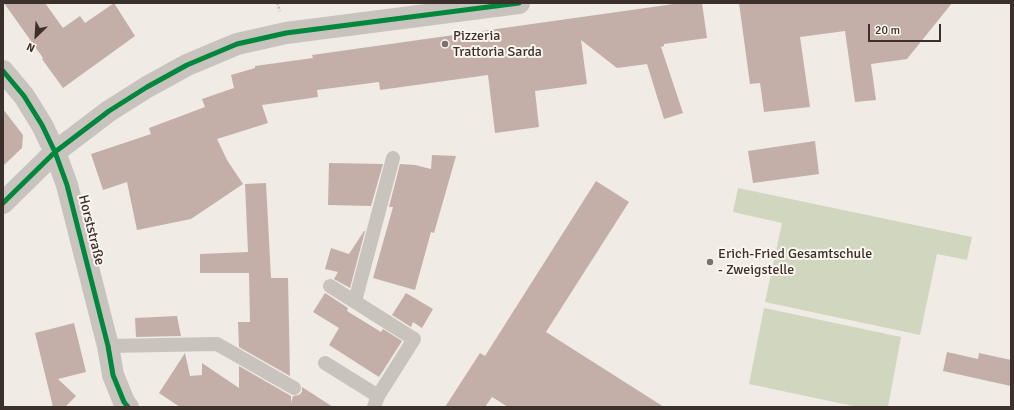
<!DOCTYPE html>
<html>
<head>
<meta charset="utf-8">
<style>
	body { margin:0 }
	#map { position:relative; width:1014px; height:410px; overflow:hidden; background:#f0ebe5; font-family:Signika,sans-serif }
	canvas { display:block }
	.frame { position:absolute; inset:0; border:4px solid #3b302b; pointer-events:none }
	.north { position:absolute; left:16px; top:16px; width:40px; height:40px; -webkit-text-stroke:3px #fbf5ee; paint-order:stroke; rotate:205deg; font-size:11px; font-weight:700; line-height:16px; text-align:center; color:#3b302b }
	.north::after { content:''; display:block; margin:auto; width:14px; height:18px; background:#3b302b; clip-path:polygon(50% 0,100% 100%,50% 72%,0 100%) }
	.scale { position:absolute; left:868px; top:24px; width:73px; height:18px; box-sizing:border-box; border:2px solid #3b302b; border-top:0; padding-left:5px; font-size:12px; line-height:14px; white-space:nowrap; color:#3b302b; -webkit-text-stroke:3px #fbf5ee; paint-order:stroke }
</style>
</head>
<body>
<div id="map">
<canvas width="1014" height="410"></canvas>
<div class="frame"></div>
<div class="north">N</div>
<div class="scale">20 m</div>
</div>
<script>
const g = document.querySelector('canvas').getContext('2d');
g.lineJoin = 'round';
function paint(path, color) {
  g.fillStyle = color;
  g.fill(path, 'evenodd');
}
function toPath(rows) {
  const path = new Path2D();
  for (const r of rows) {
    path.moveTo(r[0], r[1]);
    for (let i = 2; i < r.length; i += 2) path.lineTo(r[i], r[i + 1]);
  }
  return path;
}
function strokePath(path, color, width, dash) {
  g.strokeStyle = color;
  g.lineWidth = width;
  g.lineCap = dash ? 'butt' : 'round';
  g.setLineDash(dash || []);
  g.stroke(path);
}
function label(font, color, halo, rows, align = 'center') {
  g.font = font + ' Signika,sans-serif';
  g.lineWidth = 4;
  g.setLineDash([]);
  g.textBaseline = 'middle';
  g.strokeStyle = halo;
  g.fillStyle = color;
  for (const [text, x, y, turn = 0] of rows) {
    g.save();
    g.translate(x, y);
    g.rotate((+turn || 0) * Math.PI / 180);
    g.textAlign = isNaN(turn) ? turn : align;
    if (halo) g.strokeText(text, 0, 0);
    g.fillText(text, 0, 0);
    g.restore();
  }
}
paint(toPath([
	[738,188,972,237,967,260,937,254,920,335,765,302,782,223,733,212],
	[764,308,901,337,888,407,858,407,749,384]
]), '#d1d6bf');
paint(toPath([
	[4,3,45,3,63,28,80,16,85,23,114,3,135,36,63,88,42,59,43,58],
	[681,3,702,3,707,38,664,44,664,46,661,47,683,113,664,119,647,64,617,68,581,40,587,84,535,91,539,127,495,133,488,75,380,90,379,82,317,90,318,97,262,105,268,123,217,139,227,160,243,184,191,219,137,230,127,182,103,190,91,154,151,134,149,128,205,107,202,99,234,88,231,75,255,68,255,66,313,58,312,55],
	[739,3,952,3,907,59,871,64,876,100,855,102,845,31,800,37,810,107,764,112,760,83,750,84],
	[3,109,23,135,22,148,3,166],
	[815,141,819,174,753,183,748,151],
	[432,155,456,156,434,233,431,232,415,290,373,278,393,207,389,207,400,164,415,165,431,169],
	[329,163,383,164,371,206,328,205],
	[596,181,629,202,546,332,664,407,508,407,492,397,485,407,445,407,480,353,485,356],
	[266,183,271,278,288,278,290,376,239,347,238,322,250,322,249,273,200,273,200,254,248,252,245,184],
	[364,231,365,231,350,288,334,279,338,272,325,269,331,248,349,254],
	[325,293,348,308,347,311,381,332,383,329,402,341,379,377,329,345,339,328,313,312],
	[406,293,433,309,422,328,413,322,411,327,392,315],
	[177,316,181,336,136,337,135,318],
	[74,323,86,372,58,379,76,396,65,407,53,407,35,333],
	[947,352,978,359,979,353,1011,360,1011,386,943,371],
	[185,353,190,376,202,375,202,363,239,388,239,366,291,396,291,403,293,396,299,395,302,392,302,387,333,407,180,407,159,393]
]), '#c3afa7');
strokePath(toPath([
	[277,3,280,11]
]), '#c2bbb6', 2.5, [2, 2]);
strokePath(toPath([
	[330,286,414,339,378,396,374,407],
	[355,301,393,158],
	[108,346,217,344,294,388],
	[325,363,378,396]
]), '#c9c3be', 14);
strokePath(toPath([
	[3,71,24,96,42,125,55,152,67,185,108,346,113,375,124,402,128,407],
	[3,203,55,152,109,111,147,87,187,65,237,44,286,33,519,3]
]), '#c9c3be', 22);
strokePath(toPath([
	[3,71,24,96,42,125,55,152,67,185,108,346,113,375,124,402,128,407],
	[3,203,55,152,109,111,147,87,187,65,237,44,286,33,519,3]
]), '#00873e', 5);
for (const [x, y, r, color] of [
	[445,44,4,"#7a716c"],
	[710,262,4,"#7a716c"]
]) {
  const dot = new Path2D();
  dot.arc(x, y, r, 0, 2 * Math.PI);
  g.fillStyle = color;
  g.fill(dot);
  strokePath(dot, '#fbf5ee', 1.5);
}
label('14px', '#3b302b', '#fbf5ee', [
	["Pizzeria",453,36],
	["Trattoria Sarda",453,52],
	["Erich-Fried Gesamtschule",718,254],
	["- Zweigstelle",718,270]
], 'left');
label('14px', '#3b302b', '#fbf5ee', [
	["Horststraße",91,230,76]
]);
</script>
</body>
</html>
